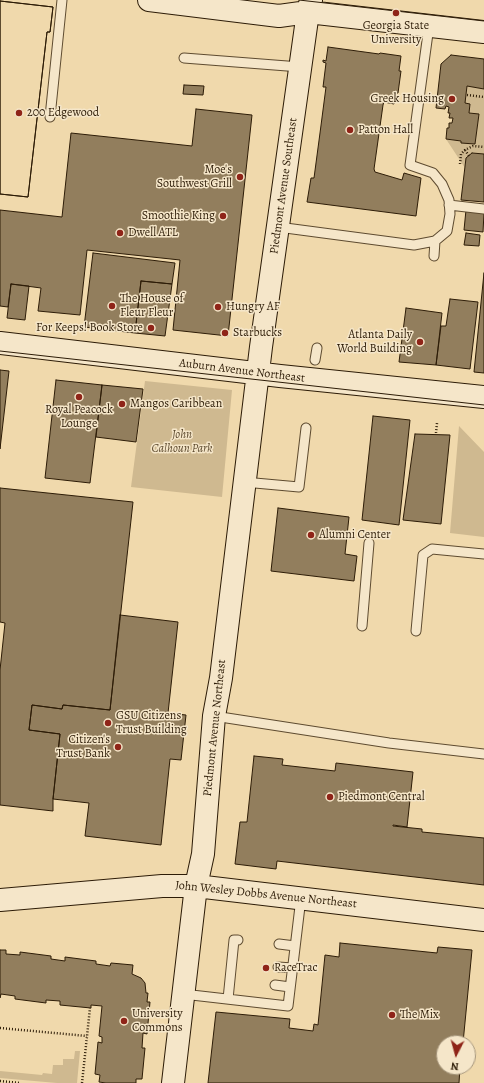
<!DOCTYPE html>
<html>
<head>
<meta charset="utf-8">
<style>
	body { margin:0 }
	#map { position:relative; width:484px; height:1083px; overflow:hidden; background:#f0d9ac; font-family:Alegreya,serif }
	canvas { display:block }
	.north { position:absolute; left:436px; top:1035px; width:40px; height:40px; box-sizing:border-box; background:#f5e6c9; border:1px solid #a5957b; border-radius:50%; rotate:186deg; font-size:11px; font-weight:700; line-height:16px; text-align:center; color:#2d1c07 }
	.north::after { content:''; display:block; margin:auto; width:14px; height:18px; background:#8f2418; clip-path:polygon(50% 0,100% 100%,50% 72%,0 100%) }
</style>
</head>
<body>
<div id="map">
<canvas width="484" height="1083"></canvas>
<div class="north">N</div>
</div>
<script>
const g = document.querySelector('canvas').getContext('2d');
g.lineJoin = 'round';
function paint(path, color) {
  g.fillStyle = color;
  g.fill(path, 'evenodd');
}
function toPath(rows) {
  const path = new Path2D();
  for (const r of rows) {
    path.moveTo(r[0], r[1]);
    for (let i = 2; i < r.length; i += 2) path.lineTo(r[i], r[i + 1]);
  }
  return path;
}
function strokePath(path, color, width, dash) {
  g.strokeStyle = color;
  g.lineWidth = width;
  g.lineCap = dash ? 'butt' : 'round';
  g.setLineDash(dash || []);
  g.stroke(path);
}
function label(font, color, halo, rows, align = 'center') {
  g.font = font + ' Alegreya,serif';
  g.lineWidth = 3;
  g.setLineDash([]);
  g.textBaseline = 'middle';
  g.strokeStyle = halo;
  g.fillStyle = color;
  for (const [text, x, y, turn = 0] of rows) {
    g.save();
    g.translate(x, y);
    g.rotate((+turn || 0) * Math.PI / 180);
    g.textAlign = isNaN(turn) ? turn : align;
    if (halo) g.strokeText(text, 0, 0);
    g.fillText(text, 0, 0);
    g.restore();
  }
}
paint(toPath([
	[467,86,484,89,484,154,472,153,466,158,465,168,446,139,461,141,461,143,475,144,479,114,469,113,470,104,465,103],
	[145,381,232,390,222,497,131,487],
	[459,426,484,452,484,537,450,533],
	[75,1051,80,1051,77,1083,57,1083,0,1078,0,1071,42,1075,43,1073,52,1074,53,1065,63,1065,63,1059,74,1059]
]), '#cfb990');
const building = toPath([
	[0,1,53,7,50,32,47,32,28,197,0,194,0,1],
	[0,1,53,7,50,32,47,32,28,197,0,194,0,1],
	[328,47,379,54,380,53,401,56,399,71,401,71,398,93,396,93,394,104,384,102,383,105,374,169,375,172,402,180,404,173,421,178,416,216,307,202,311,178,314,178,320,133,326,87,323,87,326,63,323,62,323,60,326,61,328,47],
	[451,55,484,59,484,89,467,86,465,103,470,104,469,113,479,114,475,144,461,143,461,141,446,139,447,128,449,128,449,123,452,123,453,118,449,118,450,113,448,113,449,107,446,106,445,109,436,108,441,64,451,55],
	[184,85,204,86,203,95,183,94,184,85],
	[196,109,252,115,228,336,173,330,180,260,87,250,80,315,38,311,41,288,11,284,8,307,0,306,0,210,62,217,71,133,192,146,196,109],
	[472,153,484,154,484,202,461,200,466,158,472,153],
	[466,210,484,213,483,232,464,230,466,210],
	[466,233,480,235,479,246,464,245,466,233],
	[93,253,175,263,172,284,141,281,135,333,84,327,93,253],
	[484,273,484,373,474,372,484,273],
	[141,281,172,284,165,336,135,333,141,281],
	[11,284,29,286,25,320,7,318,11,284],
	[450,299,478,302,470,369,436,365,441,326,446,326,450,299],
	[406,308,442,313,436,365,399,362,406,308],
	[0,370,9,371,0,449,0,370],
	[56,380,102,385,90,483,45,478,56,380],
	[102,385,143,389,136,442,96,437,102,385],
	[373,416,410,420,399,525,362,520,373,416],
	[415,434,450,435,441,524,403,520,415,434],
	[0,488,133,502,110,710,63,705,62,709,32,705,29,730,60,734,53,799,53,811,0,805,0,670,5,623,0,622,0,488],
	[278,508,349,517,345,554,357,556,354,581,271,571,278,508],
	[120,615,178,622,168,713,186,715,181,760,170,759,161,845,85,836,89,803,53,799,60,734,29,730,32,705,62,709,63,705,110,710,120,615],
	[254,756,283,759,282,765,335,771,336,763,413,772,407,827,393,825,393,826,422,829,422,832,484,838,484,885,277,861,276,869,235,864,240,822,247,822,254,756],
	[340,943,437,953,438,947,472,950,463,1043,444,1043,444,1067,460,1067,459,1083,208,1083,216,1012,290,1019,289,1028,313,1031,314,1024,318,1025,325,955,339,957,340,943],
	[0,950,6,950,6,954,20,955,20,952,51,956,51,959,65,961,65,957,96,961,96,964,110,966,111,963,133,965,132,974,141,978,145,983,146,993,148,993,147,1002,150,1002,147,1034,143,1033,142,1048,145,1048,142,1079,136,1079,136,1083,106,1083,99,1082,100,1075,95,1074,98,1042,102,1043,102,1037,99,1036,102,1006,91,1005,91,1008,60,1005,60,1001,46,1000,46,1003,15,999,15,996,1,994,0,998,0,950]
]);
paint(building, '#927e5d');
strokePath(building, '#2d1c07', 1);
const lane = toPath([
	[184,58,300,67],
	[50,117,62,0],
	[449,205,484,209],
	[278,227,414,245,435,241,447,231,450,214,449,200,442,184,433,173,410,165,429,26],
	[434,256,435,241],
	[315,360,317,348],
	[244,482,299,487,306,428],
	[362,626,369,543],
	[416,631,423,555,432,549,484,554],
	[214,716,389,743,484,754],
	[279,944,295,946],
	[278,967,293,968],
	[275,985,290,987],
	[183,994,288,1006,301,898],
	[228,999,234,940,238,940]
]);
const secondary = toPath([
	[149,0,279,16,308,12,484,32],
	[0,343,280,376,484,397],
	[0,900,162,886,196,886,484,920],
	[173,1083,196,886,203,854,214,716,221,678,261,347,308,12,311,0]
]);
strokePath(lane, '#5e4b30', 11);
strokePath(secondary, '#2d1c07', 24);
strokePath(toPath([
	[467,95,484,97],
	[465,150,469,156],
	[460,164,461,154,465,150,473,146,484,147],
	[436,433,437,423],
	[0,1028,87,1036],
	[0,1081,20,1083],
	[82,1083,90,1008]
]), '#2d1c07', 2.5, [1, 2]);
strokePath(lane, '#f5e6c9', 9);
strokePath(secondary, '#f5e6c9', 22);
strokePath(toPath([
	[299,0,484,21],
	[0,351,484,405]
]), '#2d1c07', 1);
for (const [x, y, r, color] of [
	[396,13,4,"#8f2418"],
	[452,99,4,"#8f2418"],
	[19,113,4,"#8f2418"],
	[350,130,4,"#8f2418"],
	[240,177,4,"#8f2418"],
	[223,216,4,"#8f2418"],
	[120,233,4,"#8f2418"],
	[112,306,4,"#8f2418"],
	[218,307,4,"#8f2418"],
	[151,328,4,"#8f2418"],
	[225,333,4,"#8f2418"],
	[420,342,4,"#8f2418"],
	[79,397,4,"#8f2418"],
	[122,404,4,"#8f2418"],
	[311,535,4,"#8f2418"],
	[108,723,4,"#8f2418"],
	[118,747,4,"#8f2418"],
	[330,797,4,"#8f2418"],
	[266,968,4,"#8f2418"],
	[392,1015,4,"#8f2418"],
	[124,1021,4,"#8f2418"]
]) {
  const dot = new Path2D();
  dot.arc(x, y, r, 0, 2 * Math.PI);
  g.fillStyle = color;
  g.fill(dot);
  strokePath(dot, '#f5e6c9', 1.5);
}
label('12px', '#2d1c07', '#f5e6c9', [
	["Georgia State",396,26,"center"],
	["University",396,40,"center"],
	["Greek Housing",444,99,"right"],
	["200 Edgewood",27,113],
	["Patton Hall",358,130],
	["Moe's",232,170,"right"],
	["Southwest Grill",232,184,"right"],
	["Smoothie King",215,216,"right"],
	["Dwell ATL",128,233],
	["The House of",120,299],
	["Fleur Fleur",120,313],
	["Hungry AF",226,307],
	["For Keeps! Book Store",143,328,"right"],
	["Starbucks",233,333],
	["Atlanta Daily",412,335,"right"],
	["World Building",412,349,"right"],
	["Mangos Caribbean",130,404],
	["Royal Peacock",79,410,"center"],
	["Lounge",79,424,"center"],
	["Alumni Center",319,535],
	["GSU Citizens",116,716],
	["Trust Building",116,730],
	["Citizen's",110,740,"right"],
	["Trust Bank",110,754,"right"],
	["Piedmont Central",338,797],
	["RaceTrac",274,968],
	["University",132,1014],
	["Commons",132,1028],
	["The Mix",400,1015]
], 'left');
label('12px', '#2d1c07', '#f5e6c9', [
	["Piedmont Avenue Southeast",284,186,-82],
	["Auburn Avenue Northeast",242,371,7],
	["Piedmont Avenue Northeast",215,728,-84],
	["John Wesley Dobbs Avenue Northeast",266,895,6]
]);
label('italic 12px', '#5e4b30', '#f5e6c9', [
	["John",182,435],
	["Calhoun Park",182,449]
]);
</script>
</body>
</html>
